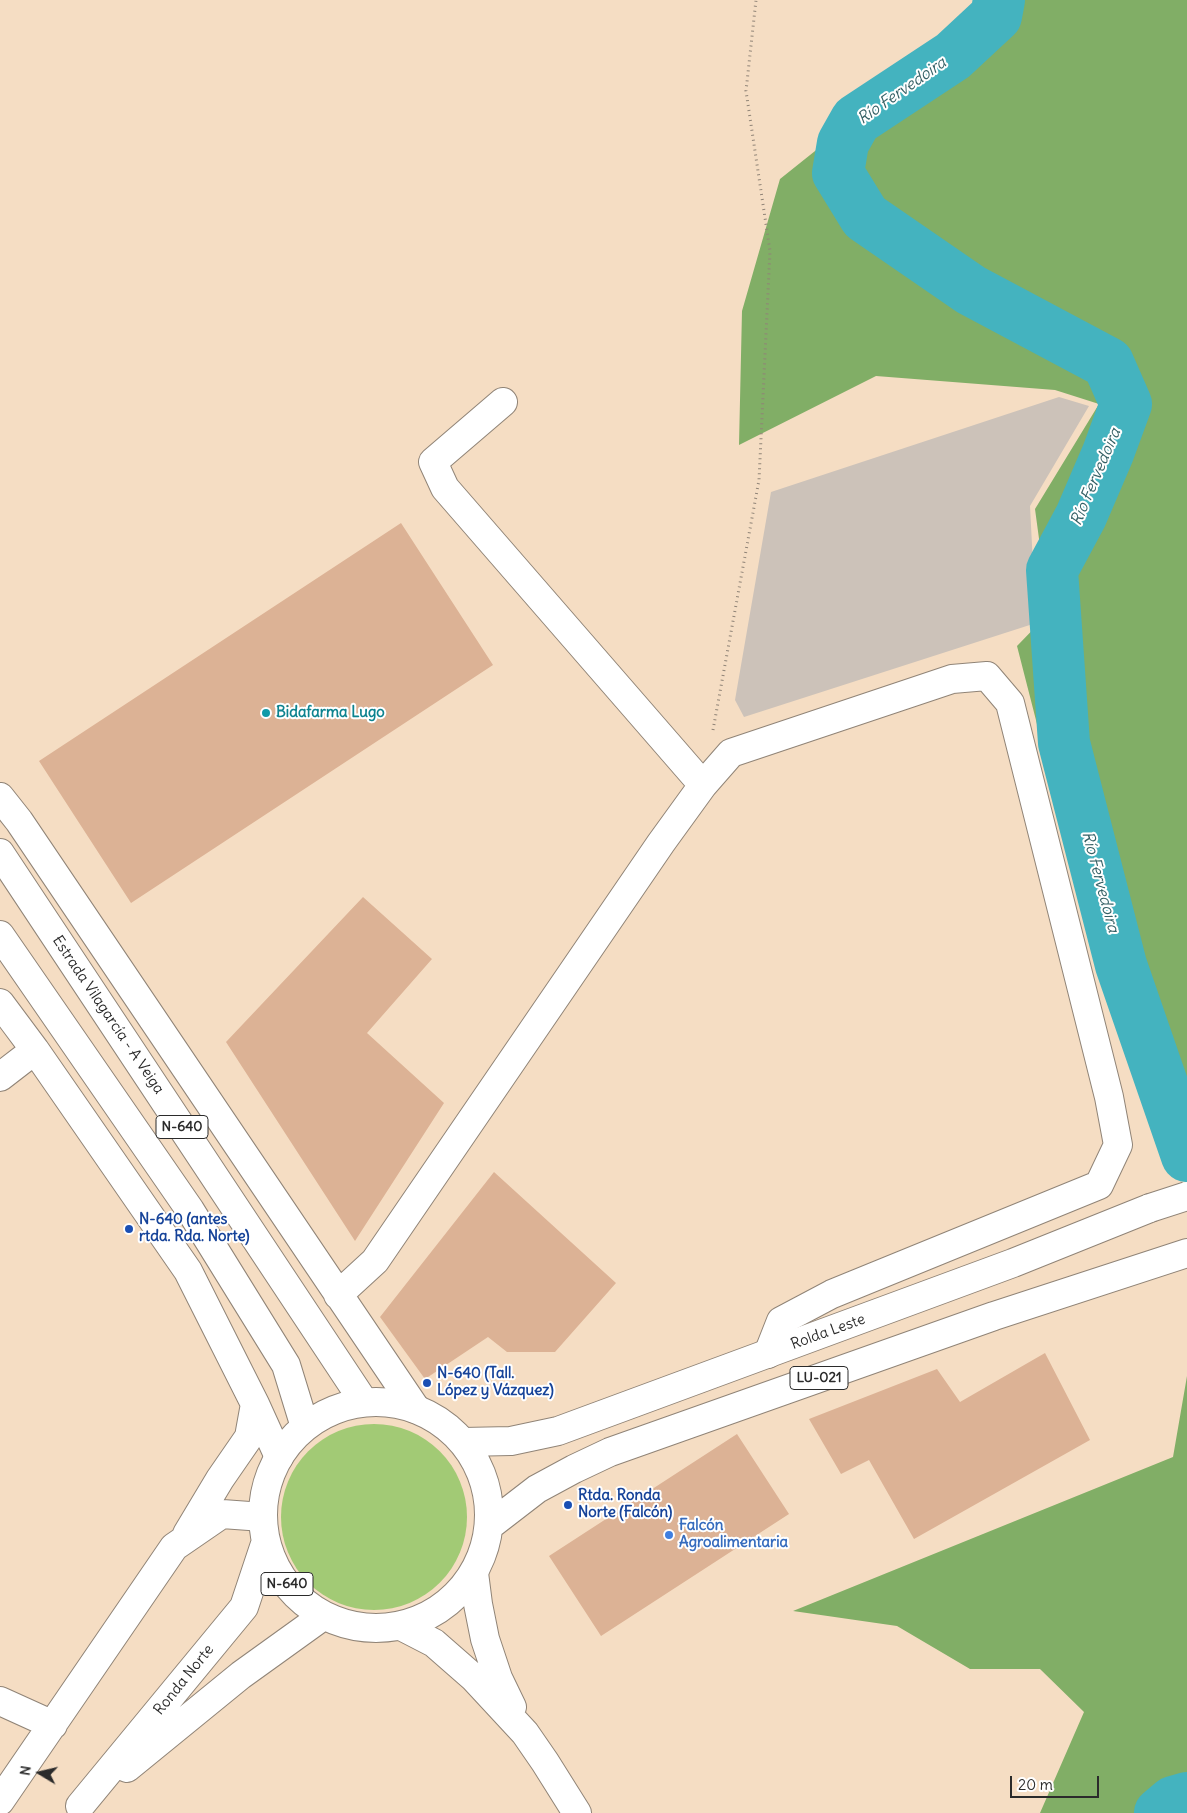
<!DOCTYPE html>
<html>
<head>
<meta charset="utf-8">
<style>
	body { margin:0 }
	#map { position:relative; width:1187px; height:1813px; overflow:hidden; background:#f5ddc3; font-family:Delius,sans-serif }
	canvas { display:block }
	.north { position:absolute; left:15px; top:1748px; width:50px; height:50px; -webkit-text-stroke:4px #fff; paint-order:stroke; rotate:279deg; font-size:14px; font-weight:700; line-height:20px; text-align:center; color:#2b2b2b }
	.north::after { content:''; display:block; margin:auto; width:18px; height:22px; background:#2b2b2b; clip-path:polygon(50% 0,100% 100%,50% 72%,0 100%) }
	.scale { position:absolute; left:1010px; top:1776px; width:89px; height:22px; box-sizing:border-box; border:2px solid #2b2b2b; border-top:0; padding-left:6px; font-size:15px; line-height:18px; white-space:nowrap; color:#2b2b2b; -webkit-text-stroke:4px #fff; paint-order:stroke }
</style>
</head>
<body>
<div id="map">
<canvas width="1187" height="1813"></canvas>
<div class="north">N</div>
<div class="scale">20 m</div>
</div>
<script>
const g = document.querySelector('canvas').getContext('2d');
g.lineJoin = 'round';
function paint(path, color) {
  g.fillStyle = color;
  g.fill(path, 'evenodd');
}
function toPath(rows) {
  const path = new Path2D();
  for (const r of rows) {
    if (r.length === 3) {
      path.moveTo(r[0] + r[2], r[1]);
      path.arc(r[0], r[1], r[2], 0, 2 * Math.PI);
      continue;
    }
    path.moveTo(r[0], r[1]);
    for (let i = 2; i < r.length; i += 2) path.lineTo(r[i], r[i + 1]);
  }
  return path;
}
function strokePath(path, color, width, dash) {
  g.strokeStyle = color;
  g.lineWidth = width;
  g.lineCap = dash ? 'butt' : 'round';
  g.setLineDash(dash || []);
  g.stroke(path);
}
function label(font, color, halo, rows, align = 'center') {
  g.font = font + ' Delius,sans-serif';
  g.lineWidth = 4;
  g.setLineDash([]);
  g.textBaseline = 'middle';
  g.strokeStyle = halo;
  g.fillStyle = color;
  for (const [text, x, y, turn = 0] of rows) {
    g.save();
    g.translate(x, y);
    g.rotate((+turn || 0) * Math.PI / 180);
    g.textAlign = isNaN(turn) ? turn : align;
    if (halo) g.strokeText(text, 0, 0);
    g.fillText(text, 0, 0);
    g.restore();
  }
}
paint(toPath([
	[1059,397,1089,406,1030,506,1036,623,744,717,735,700,771,492]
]), '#ccc2b9');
paint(toPath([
	[374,1517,93]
]), '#a2ca75');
paint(toPath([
	[1004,0,1187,0,1187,1123,1111,1013,1017,646,1049,613,1035,509,1099,404,1055,390,876,376,739,445,742,311,780,179],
	[1187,1376,1187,1813,1040,1813,1084,1712,1040,1669,970,1669,897,1626,793,1611,1173,1457]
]), '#81ae66');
strokePath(toPath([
	[999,0,996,16,953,56,856,120,843,143,838,173,865,217,971,290,1108,363,1126,404,1108,453,1081,516,1052,570,1064,743,1121,965,1187,1156],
	[1160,1813,1173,1802,1187,1798]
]), '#44b3bf', 52);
paint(toPath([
	[401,523,493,665,131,903,39,761],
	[363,897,432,959,367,1033,444,1103,355,1241,226,1042],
	[494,1172,616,1283,555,1352,507,1352,488,1337,425,1379,380,1317],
	[1045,1353,1090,1440,914,1539,869,1460,841,1474,809,1419,937,1369,960,1402],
	[737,1434,789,1514,601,1636,549,1556]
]), '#dcb295');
const minor = toPath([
	[503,402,433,462,445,488,703,785],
	[0,797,19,821,416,1409],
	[0,1003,35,1050,188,1271,255,1404,279,1457],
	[0,1077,35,1050],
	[338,1295,375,1261,661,843,703,785,731,753,952,679,987,676,1010,703,1109,1097,1118,1145,1099,1185,832,1294,781,1321,768,1354],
	[187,1534,220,1479,249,1437,255,1404],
	[0,1701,53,1725],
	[0,1801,174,1547,222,1514,263,1517]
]);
const major = toPath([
	[474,1573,478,1604,485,1639,498,1678,512,1707],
	[401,1626,434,1643,474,1678,525,1733,545,1762,577,1813]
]);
const highway = toPath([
	[0,853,364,1402],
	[0,935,190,1210,286,1365,305,1427],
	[376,1515,113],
	[463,1442,511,1441,558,1431,1013,1263,1150,1208],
	[489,1526,537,1489,574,1469,610,1452,994,1316,1187,1253],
	[127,1768,241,1675,323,1616],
	[80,1806,244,1607,266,1541]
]);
strokePath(minor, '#908477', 30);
strokePath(major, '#908477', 30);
strokePath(highway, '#908477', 30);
strokePath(toPath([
	[713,730,759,480,770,251,746,91,756,0]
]), '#908477', 3, [1, 4]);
strokePath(minor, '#fff', 28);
strokePath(major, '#fff', 28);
strokePath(highway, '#fff', 28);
const highwayBridge = toPath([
	[1150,1208,1187,1196]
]);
strokePath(highwayBridge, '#908477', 30, []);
strokePath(highwayBridge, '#fff', 28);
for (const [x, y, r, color] of [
	[266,713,5,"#0f9aa8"],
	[129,1229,5,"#1a4fb4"],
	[427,1383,5,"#1a4fb4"],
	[568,1505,5,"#1a4fb4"],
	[669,1535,5,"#3f7fe0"]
]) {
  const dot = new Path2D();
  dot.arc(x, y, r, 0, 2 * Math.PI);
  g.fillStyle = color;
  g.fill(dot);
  strokePath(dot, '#fff', 2);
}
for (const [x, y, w] of [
	[182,1127,52],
	[819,1378,58],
	[287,1584,52]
]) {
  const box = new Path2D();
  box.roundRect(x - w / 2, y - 11.5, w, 23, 4);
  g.fillStyle = '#fff';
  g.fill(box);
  strokePath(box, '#2b2b2b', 1);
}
label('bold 14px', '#2b2b2b', null, [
	["N-640",182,1127],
	["LU-021",819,1378],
	["N-640",287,1584]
]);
label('bold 15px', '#0d838f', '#fff', [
	["Bidafarma Lugo",276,713]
], 'left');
label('15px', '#2b2b2b', '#fff', [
	["Estrada Vilagarcía - A Veiga",108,1015,56],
	["Rolda Leste",828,1332,-20],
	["Ronda Norte",184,1680,-51]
]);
label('bold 15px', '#164399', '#fff', [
	["N-640 (antes",139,1220],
	["rtda. Rda. Norte)",139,1237],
	["N-640 (Tall.",437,1374],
	["López y Vázquez)",437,1391],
	["Rtda. Ronda",578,1496],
	["Norte (Falcón)",578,1513]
], 'left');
label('bold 15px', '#366cbe', '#fff', [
	["Falcón",679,1526],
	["Agroalimentaria",679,1543]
], 'left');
label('italic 16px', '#356166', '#fff', [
	["Río Fervedoira",902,91,-35],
	["Río Fervedoira",1096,477,-67],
	["Río Fervedoira",1100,882,75]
]);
</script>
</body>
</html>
